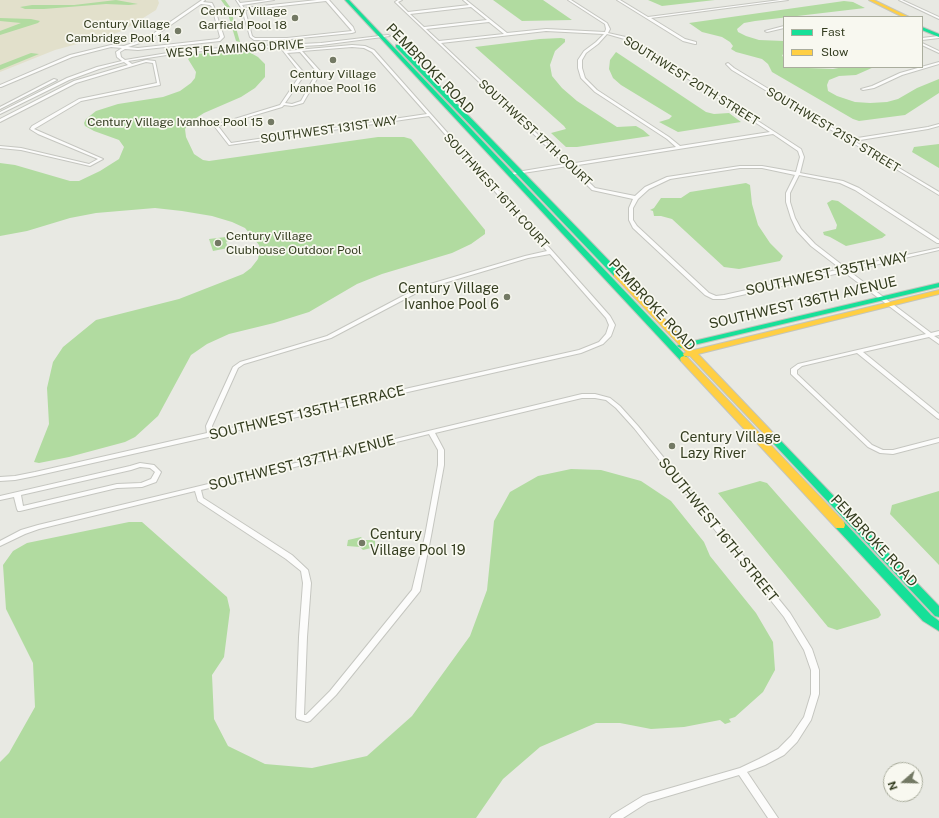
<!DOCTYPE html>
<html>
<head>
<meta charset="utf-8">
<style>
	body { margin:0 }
	#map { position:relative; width:939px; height:818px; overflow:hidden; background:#e8e9e3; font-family:"Public Sans",sans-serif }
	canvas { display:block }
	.legend { position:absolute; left:783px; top:16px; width:140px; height:52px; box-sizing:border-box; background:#f8f8f0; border:1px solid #aaad9d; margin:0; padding:5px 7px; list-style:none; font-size:12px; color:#343d20 }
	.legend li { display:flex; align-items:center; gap:8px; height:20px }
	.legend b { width:20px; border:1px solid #aaad9d }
	.north { position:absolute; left:883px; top:762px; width:40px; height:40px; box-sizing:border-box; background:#f8f8f0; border:1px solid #aaad9d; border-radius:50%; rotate:250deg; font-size:11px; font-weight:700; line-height:16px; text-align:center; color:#343d20 }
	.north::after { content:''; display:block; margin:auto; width:14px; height:18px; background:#737964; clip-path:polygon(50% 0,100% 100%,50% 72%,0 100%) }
</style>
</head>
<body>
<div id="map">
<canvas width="939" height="818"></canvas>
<ul class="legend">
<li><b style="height:5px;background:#16e098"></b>Fast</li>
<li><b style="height:5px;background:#ffcf43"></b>Slow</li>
</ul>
<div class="north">N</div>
</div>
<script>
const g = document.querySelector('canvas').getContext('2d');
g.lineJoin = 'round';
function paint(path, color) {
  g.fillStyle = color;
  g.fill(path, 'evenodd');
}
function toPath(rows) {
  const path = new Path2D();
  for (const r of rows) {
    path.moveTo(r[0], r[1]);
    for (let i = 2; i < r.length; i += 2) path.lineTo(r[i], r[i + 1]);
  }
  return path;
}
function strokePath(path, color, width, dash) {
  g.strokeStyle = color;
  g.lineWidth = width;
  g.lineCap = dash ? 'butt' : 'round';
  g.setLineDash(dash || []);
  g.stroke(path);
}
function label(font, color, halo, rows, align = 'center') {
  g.font = font + ' "Public Sans",sans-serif';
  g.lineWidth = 3.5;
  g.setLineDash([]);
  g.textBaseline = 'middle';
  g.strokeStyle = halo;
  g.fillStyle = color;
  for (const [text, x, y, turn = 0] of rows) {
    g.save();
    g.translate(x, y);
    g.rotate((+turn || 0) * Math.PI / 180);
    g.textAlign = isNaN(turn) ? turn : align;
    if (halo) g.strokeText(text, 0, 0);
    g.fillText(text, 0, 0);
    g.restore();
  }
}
paint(toPath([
	[0,0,158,0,159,3,156,10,124,30,114,34,55,50,0,72]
]), '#e2e0cb');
paint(toPath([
	[116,0,138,4,129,5,106,4,44,9,25,9,20,7,32,5,74,5],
	[493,0,543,0,572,20,522,21],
	[648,0,715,0,662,6],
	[844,1,853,2,865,8,755,21,744,23,737,29,738,32,746,36,759,40,784,41,784,52,782,56,784,57,784,67,833,69,844,67,874,67,856,75,839,76,829,80,827,85,828,91,837,96,855,102,870,103,887,102,898,99,917,88,939,79,939,93,905,115,859,121,853,119,772,72,768,64,762,59,736,52,731,49,733,46,730,42,722,37,702,32,689,23],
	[0,18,31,19,40,21,38,23,0,35,0,31,21,23,0,21],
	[561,38,565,39,565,42,555,51,550,65,552,76,562,88,577,101,617,127,636,126,643,130,650,136,577,147,566,147,551,133,566,129,564,126,475,47,540,39],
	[244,51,249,52,258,57,265,64,265,77,255,88,241,97,204,113,190,122,185,129,186,137,194,154,203,160,209,161,378,137,404,137,411,139,446,182,485,230,485,234,471,244,452,253,382,274,357,284,309,312,274,323,229,334,207,344,191,355,158,416,135,437,125,442,69,457,39,463,34,462,49,424,47,388,53,362,63,347,96,320,179,299,243,274,251,268,258,259,260,249,259,245,245,228,232,222,212,216,182,211,155,208,96,213,70,218,27,231,0,236,0,163,15,165,70,181,79,181,100,171,119,159,124,147,119,140,94,131,85,126,84,123,86,119,96,111,118,104,163,97,180,91,191,83,195,78,196,72,188,59,194,54],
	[616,52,706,112,714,114,729,113,741,122,678,132,661,123,659,122,669,119,672,116,621,85,613,78,609,69,610,60],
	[31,53,39,54,0,70,0,65],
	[939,144,939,168,912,152,914,147],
	[746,183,750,185,752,204,758,225,770,243,783,256,780,261,739,269,724,267,672,219,661,216,654,216,653,211,650,210,654,208,661,198,681,198,690,192],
	[832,200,838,201,886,235,882,238,846,246,830,237,824,235,823,232,836,229,837,225,827,203],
	[226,237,228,241,226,242,228,248,213,251,209,239],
	[571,469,601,470,641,481,671,501,704,542,710,556,756,613,773,642,775,670,763,692,735,717,729,719,731,722,725,724,720,720,684,727,651,729,620,723,596,723,540,747,503,779,476,818,0,818,0,762,9,753,35,707,33,663,6,609,3,565,13,551,27,543,129,522,142,522,227,597,230,610,224,657,212,675,214,719,228,746,265,764,312,768,367,756,412,716,470,636,487,590,494,521,510,492,538,476],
	[760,481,767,483,879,610,881,615,878,618,837,630,828,627,718,493],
	[939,491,939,565,890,514,892,505],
	[361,537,363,540,375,540,375,547,363,550,360,547,347,546,348,540]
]), '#b1dba0');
paint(toPath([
	[221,0,225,0,230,7,240,42,236,41,226,7,221,0]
]), '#b1dba0');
const street = toPath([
	[202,0,205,0,203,2,212,3,214,7,224,37,220,41,138,50,125,49,120,52,121,57,125,60,186,50,279,45,277,40,254,40,250,37,242,9,236,0,238,0,240,3,266,0,274,0,242,5,244,8,317,0,329,0,353,27,355,32,352,33,280,40,282,45,321,43,388,35,390,36,321,45,283,47,284,49,286,51,352,45,365,46,374,50,610,316,615,325,611,336,603,344,581,353,35,476,15,480,0,481,0,477,15,476,35,472,207,433,206,426,233,367,240,362,327,336,420,287,525,256,547,251,429,116,229,145,215,127,215,125,280,105,301,74,280,47,186,52,128,61,132,64,146,60,155,61,160,85,81,101,34,129,103,159,90,166,21,150,0,148,0,146,21,148,89,164,98,159,38,134,30,129,32,126,79,99,157,83,153,63,146,62,76,83,0,122,0,119,74,81,128,65,124,62,99,69,69,80,0,114,0,112,67,78,97,67,122,61,117,57,116,52,122,48,111,47,72,57,1,87,0,87,0,85,70,55,111,45,124,46,147,38,202,0],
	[326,1,352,31,287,38,255,38,252,36,245,10,326,1],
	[201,4,210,5,212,7,220,37,218,39,138,48,128,47,149,40,201,4],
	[352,47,364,48,372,52,427,114,231,143,218,126,282,107,284,105,292,106,303,103,321,72,302,51,352,47],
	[300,52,317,72,301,101,292,104,285,103,305,74,287,53,300,52],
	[550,254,606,318,609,325,606,334,599,342,579,350,213,432,212,426,238,368,244,364,331,338,424,289,528,258,550,254],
	[398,0,402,0,398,2,408,12,469,5,463,0,466,0,507,33,546,29,605,32,606,29,605,24,568,0,571,0,607,23,610,29,608,33,630,38,801,149,804,157,800,173,843,181,859,188,939,240,939,243,937,243,855,190,840,183,799,175,790,193,790,202,795,218,801,229,815,244,846,268,939,248,939,250,849,271,931,333,939,331,939,335,934,336,939,339,939,344,929,337,863,352,939,414,939,419,937,418,857,353,802,366,797,370,797,374,872,445,883,450,893,450,939,438,939,442,893,454,880,453,868,447,791,374,791,369,798,364,926,334,844,272,724,299,713,299,705,295,633,228,629,220,629,208,633,199,592,190,568,166,510,175,510,173,511,173,565,164,395,2,398,0],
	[471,7,487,20,424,27,410,14,471,7],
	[489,22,504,34,439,41,426,29,489,22],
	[546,31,604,34,596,42,584,51,578,60,578,68,581,78,595,92,667,139,676,147,569,164,441,43,546,31],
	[607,34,628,40,770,132,680,146,669,137,597,90,585,78,582,68,582,60,586,53,598,44,607,34],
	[773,134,798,151,800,157,796,172,762,166,740,166,667,177,645,187,635,196,595,188,572,166,773,134],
	[740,168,762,168,795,175,786,193,786,202,791,218,797,231,811,246,841,269,724,295,716,296,709,293,637,226,633,220,633,208,638,199,649,189,670,179,740,168],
	[617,0,620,0,648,17,780,0,788,0,651,18,685,39,696,42,696,44,695,44,683,41,617,0],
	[899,0,902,0,939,17,939,19,899,0],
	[784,26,784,28,767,32,765,31,784,26],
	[939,36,939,38,922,40,922,38,939,36],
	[922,43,939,51,939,53,922,45,922,43],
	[939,62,939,64,902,75,874,88,863,90,861,89,872,86,900,73,939,62],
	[728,63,734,68,851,139,928,127,939,124,939,126,928,129,854,141,939,192,939,195,732,70,726,64,728,63],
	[54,79,57,80,0,109,0,107,54,79],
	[582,394,595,394,610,398,620,406,638,426,790,613,812,649,819,670,819,694,811,720,797,742,784,755,765,765,747,772,778,818,768,818,739,775,648,802,623,818,610,818,612,815,643,796,740,768,759,759,778,749,791,736,804,717,811,694,811,670,804,650,784,617,634,428,616,408,606,400,595,398,582,398,435,433,444,450,444,465,431,536,420,591,336,695,310,721,307,722,297,719,296,717,299,637,303,583,301,571,286,559,198,501,195,491,39,529,25,534,0,546,0,541,21,530,38,525,582,394],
	[429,434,438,450,438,465,425,536,412,590,330,691,306,715,304,715,307,637,311,583,308,570,292,555,203,498,201,490,429,434],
	[140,463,154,465,161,472,156,482,142,487,117,488,20,511,18,511,17,509,14,497,0,500,0,496,130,466,140,463],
	[140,467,150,468,155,472,151,479,141,483,117,484,23,506,21,495,131,470,140,467]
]);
const fast = toPath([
	[345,0,349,0,687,357,688,359,687,361,681,361,345,0],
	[922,27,939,34,939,37,922,30,922,27],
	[396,45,400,45,620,272,620,276,614,276,396,47,396,45],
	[939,283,939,287,681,348,677,346,681,344,939,283],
	[776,438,779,439,939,606,939,617,935,616,773,443,771,441,776,438],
	[840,521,844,522,931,615,939,621,939,631,923,621,836,528,835,525,836,522,840,521]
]);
const slow = toPath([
	[869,0,874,0,909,17,903,17,869,0],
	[614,272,620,272,694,350,939,290,939,294,698,354,779,439,781,441,776,444,773,443,690,356,684,356,683,354,686,352,614,276,614,272],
	[684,356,687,357,844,522,845,525,844,528,836,528,681,361,680,359,681,357,684,356]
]);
strokePath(street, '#c5c6c0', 2);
strokePath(fast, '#c3c5bd', 2);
strokePath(slow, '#c3c5bd', 2);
paint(street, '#fcfcfb');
paint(fast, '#16e098');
paint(slow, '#ffcf43');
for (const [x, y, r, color] of [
	[295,18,4,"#737964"],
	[178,31,4,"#737964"],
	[333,60,4,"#737964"],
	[271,122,4,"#737964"],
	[218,243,4,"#737964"],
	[507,297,4,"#737964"],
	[672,446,4,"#737964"],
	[362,543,4,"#737964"]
]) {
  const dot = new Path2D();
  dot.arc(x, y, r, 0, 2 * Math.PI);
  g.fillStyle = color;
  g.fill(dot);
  strokePath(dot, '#f8f8f0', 1.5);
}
label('12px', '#343d20', '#f8f8f0', [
	["Century Village",287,11],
	["Garfield Pool 18",287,25],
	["Century Village",170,24],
	["Cambridge Pool 14",170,38],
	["Century Village",333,74,"center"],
	["Ivanhoe Pool 16",333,88,"center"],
	["Century Village Ivanhoe Pool 15",263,122],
	["Century Village",226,236,"left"],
	["Clubhouse Outdoor Pool",226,250,"left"]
], 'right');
label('12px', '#343d20', '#f8f8f0', [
	["WEST FLAMINGO DRIVE",235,49,-4],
	["SOUTHWEST 20TH STREET",691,81,32],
	["SOUTHWEST 131ST WAY",329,130,-8],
	["SOUTHWEST 21ST STREET",833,130,31],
	["SOUTHWEST 17TH COURT",535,133,43],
	["SOUTHWEST 16TH COURT",496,191,48]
]);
label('14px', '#343d20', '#f8f8f0', [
	["PEMBROKE ROAD",430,69,46],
	["SOUTHWEST 135TH WAY",827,274,-12],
	["SOUTHWEST 136TH AVENUE",803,303,-13],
	["PEMBROKE ROAD",652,305,47],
	["SOUTHWEST 135TH TERRACE",307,413,-13],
	["SOUTHWEST 137TH AVENUE",302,463,-14],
	["SOUTHWEST 16TH STREET",718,530,51],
	["PEMBROKE ROAD",874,541,47]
]);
label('14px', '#343d20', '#f8f8f0', [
	["Century Village",499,289,"right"],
	["Ivanhoe Pool 6",499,305,"right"],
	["Century Village",680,438],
	["Lazy River",680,454],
	["Century",370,535],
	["Village Pool 19",370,551]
], 'left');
</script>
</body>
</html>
